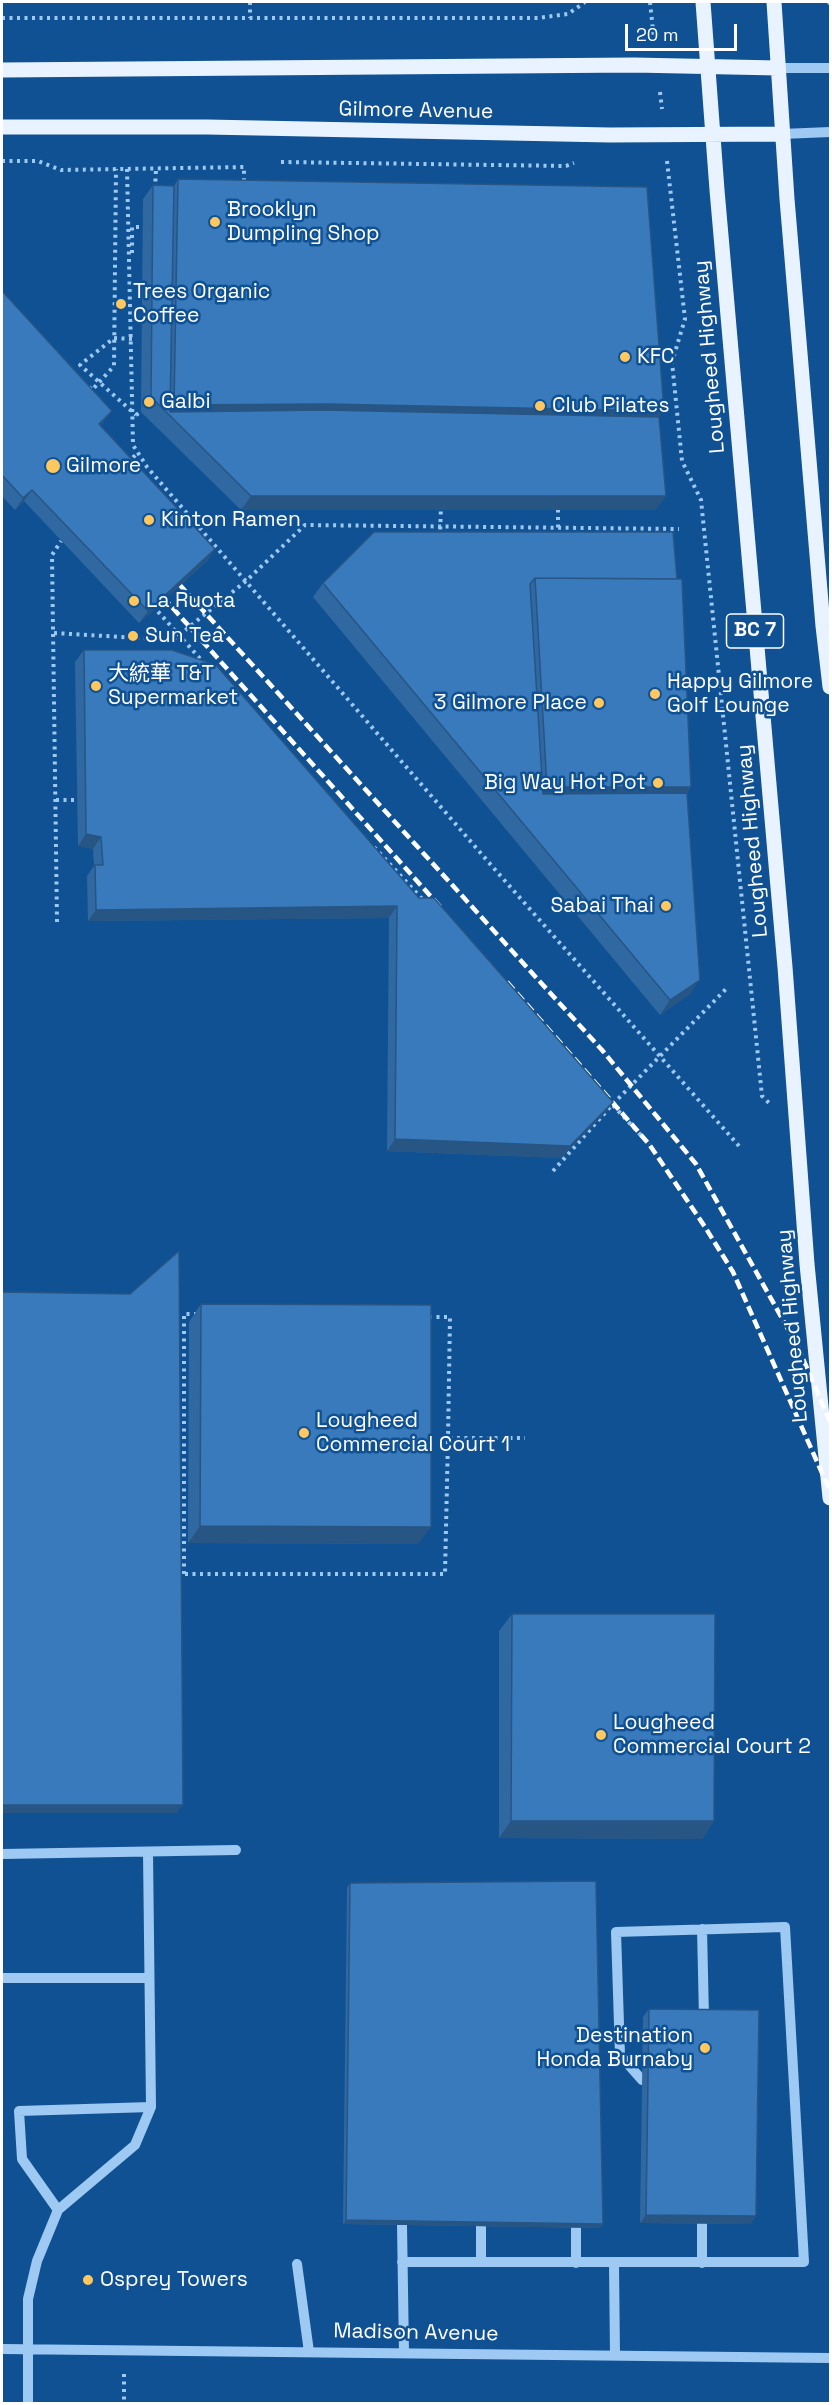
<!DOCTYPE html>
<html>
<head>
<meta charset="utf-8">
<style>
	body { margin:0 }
	#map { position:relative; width:832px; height:2405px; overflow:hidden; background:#105193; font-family:"Space Grotesk",sans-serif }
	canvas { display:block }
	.frame { position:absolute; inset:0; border:3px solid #fff; pointer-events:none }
	.scale { position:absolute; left:625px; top:24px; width:112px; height:27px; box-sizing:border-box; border:3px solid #fff; border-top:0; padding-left:8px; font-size:18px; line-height:21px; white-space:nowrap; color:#fff; -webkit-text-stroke:4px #105193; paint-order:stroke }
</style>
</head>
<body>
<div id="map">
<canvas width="832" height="2405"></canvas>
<div class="frame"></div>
<div class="scale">20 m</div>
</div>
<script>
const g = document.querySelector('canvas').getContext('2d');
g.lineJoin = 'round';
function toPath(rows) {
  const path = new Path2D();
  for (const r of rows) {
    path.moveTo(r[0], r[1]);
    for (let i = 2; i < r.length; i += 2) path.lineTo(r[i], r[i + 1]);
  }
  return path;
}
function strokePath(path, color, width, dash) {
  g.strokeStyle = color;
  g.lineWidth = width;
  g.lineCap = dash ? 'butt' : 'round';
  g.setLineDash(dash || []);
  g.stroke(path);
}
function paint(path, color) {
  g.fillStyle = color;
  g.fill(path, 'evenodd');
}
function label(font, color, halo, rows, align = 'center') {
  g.font = font + ' "Space Grotesk","Noto Sans SC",sans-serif';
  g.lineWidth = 5;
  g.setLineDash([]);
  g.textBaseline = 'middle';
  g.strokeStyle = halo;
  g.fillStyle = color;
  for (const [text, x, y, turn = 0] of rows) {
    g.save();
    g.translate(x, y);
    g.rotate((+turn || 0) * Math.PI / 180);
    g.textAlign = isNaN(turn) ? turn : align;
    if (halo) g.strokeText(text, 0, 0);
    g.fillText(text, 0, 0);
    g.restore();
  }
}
strokePath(toPath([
	[250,2,250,18],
	[650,2,654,40],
	[829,2,830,4],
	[2,18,538,18,568,14,585,2],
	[660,92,662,109],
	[2,161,38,161,61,170,244,167,244,185],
	[667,161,685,319,672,362,682,461,701,500,762,1096,769,1103],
	[281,162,566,166,574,163],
	[127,169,133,445,147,467,491,865,739,1146],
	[155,189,156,169],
	[132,253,132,227,147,227],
	[89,387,92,390,114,366,116,169],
	[136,415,144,410],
	[128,463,138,452],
	[153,606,204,663],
	[54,633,173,640,246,581,305,525,679,529],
	[56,800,77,800],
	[374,847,424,901],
	[57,922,52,555,61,541],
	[608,1100,649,1144],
	[553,1171,612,1105,726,989],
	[429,1317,450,1317,448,1438],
	[184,1574,184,1314,196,1314],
	[185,1574,445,1574,448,1438,525,1438],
	[124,2374,124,2404]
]), '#9dc9f3', 4, [3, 4.5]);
strokePath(toPath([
	[778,68,830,68],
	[782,134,830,132],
	[2,1854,236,1850],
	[702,1929,704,2018],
	[2,1978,149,1978],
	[58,2210,22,2159,19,2111,151,2107],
	[702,2224,702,2263],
	[402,2225,404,2353],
	[481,2226,481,2262],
	[576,2228,576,2263],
	[402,2262,804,2262,785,1927,616,1932,620,2055,642,2080],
	[297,2264,309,2352],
	[614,2264,615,2355],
	[2,2349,830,2358],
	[28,2404,28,2299,37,2261,58,2210,135,2145,151,2107,148,1852]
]), '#9dc9f3', 10);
strokePath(toPath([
	[703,2,717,190,785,967,807,1264,830,1498],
	[774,2,787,199,823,626,830,687],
	[2,70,634,65,778,68],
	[2,127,207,127,610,135,782,134]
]), '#e9f3ff', 15);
strokePath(toPath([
	[169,573,602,1050,696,1164,798,1347,830,1422],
	[153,586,443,910],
	[507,982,649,1144,705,1227,733,1272,830,1491]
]), '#fff', 4.5, [10, 4.5]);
strokePath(toPath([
	[132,339,114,338,80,365,136,415],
	[558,535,558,506],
	[440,537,441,505]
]), '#9dc9f3', 4, [3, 4.5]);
paint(toPath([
	[178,179,656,510,241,510,141,412,143,199,153,185,174,186],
	[2,291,104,422,100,426,215,549,207,561,139,623,24,501,15,510,2,496],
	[673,532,691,787,687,793,690,994,660,1015,313,597,323,583],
	[84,650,419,898,613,1102,604,1114,561,1158,387,1151,389,918,88,921,87,876,94,866,93,849,78,846,75,662],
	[201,1304,418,1544,188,1543,189,1322],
	[512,1614,714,1821,702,1839,499,1838,499,1631],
	[350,1883,603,2224,600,2228,343,2224,347,1888],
	[649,2009,756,2216,750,2224,640,2223,643,2017]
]), '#3069a2');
paint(toPath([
	[327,404,664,411,649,431,168,414,174,405],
	[112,411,104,422,90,436,99,424],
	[32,490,24,501,15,510,23,498],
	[251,496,666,496,656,510,241,510],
	[215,549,207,561,139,623,148,611],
	[547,787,691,787,677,808,533,808],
	[86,834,101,837,93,849,78,846],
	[397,906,389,918,88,921,96,910],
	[700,980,690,994,660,1015,670,1000],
	[613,1102,604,1114,561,1158,387,1151,395,1139],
	[200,1526,431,1527,418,1544,188,1543],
	[2,1805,183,1805,177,1813,2,1813],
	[511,1821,714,1821,702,1839,499,1838],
	[646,2215,756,2216,750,2224,640,2223],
	[346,2220,603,2224,600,2228,343,2224]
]), '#275584');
const building = toPath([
	[178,179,647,187,664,411,327,404,174,405,178,179],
	[153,185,174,186,170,412,323,410,659,417,666,496,251,496,151,397,153,185],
	[2,291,112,411,99,424,215,549,148,611,32,490,23,498,2,475,2,291],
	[374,532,673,532,677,579,535,578,530,584,543,794,687,793,700,980,670,1000,323,583,374,532],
	[535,578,682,579,691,787,547,787,535,578],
	[84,650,172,650,216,665,419,898,434,898,613,1102,570,1146,395,1139,397,906,96,910,95,865,103,865,101,837,86,834,84,650],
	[179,1251,183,1805,2,1805,2,1292,130,1294,179,1251],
	[201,1304,431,1305,431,1527,200,1526,201,1304],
	[512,1614,715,1614,714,1821,511,1821,512,1614],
	[596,1881,603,2224,346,2220,350,1883,596,1881],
	[649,2009,759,2010,756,2216,646,2215,649,2009]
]);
paint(building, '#387abc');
strokePath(building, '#275584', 1.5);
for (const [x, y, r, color] of [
	[215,222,6,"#ffc85f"],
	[121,304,6,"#ffc85f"],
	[625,357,6,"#ffc85f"],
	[149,402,6,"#ffc85f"],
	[540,406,6,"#ffc85f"],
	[53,466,8,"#ffc85f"],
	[149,520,6,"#ffc85f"],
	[134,601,6,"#ffc85f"],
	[133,636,6,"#ffc85f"],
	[96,686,6,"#ffc85f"],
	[655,694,6,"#ffc85f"],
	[599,703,6,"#ffc85f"],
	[658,783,6,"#ffc85f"],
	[666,906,6,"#ffc85f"],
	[304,1433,6,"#ffc85f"],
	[601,1735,6,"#ffc85f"],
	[705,2048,6,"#ffc85f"],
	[88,2280,6,"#ffc85f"]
]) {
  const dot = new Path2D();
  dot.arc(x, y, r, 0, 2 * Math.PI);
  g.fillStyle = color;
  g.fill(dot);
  strokePath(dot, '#105193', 2);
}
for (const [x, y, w] of [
	[755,631,57]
]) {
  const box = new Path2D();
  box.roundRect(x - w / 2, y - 17, w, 34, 4.5);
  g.fillStyle = '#105193';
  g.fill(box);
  strokePath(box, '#fff', 1.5);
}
label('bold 20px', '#fff', null, [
	["BC 7",755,631]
]);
label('21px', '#fff', '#105193', [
	["Gilmore Avenue",416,111,1],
	["Lougheed Highway",710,357,-95],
	["Lougheed Highway",753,841,-95],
	["Lougheed Highway",793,1326,-95],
	["Madison Avenue",416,2333,1]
]);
label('21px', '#fff', '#105193', [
	["Brooklyn",227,210],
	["Dumpling Shop",227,234],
	["Trees Organic",133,292],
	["Coffee",133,316],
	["KFC",637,357],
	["Galbi",161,402],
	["Club Pilates",552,406],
	["Gilmore",66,466],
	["Kinton Ramen",161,520],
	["La Ruota",146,601],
	["Sun Tea",145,636],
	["大統華 T&T",108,674],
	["Supermarket",108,698],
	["Happy Gilmore",667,682],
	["Golf Lounge",667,706],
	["3 Gilmore Place",587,703,"right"],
	["Big Way Hot Pot",646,783,"right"],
	["Sabai Thai",654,906,"right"],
	["Lougheed",316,1421],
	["Commercial Court 1",316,1445],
	["Lougheed",613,1723],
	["Commercial Court 2",613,1747],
	["Destination",693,2036,"right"],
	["Honda Burnaby",693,2060,"right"],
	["Osprey Towers",100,2280]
], 'left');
</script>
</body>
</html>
